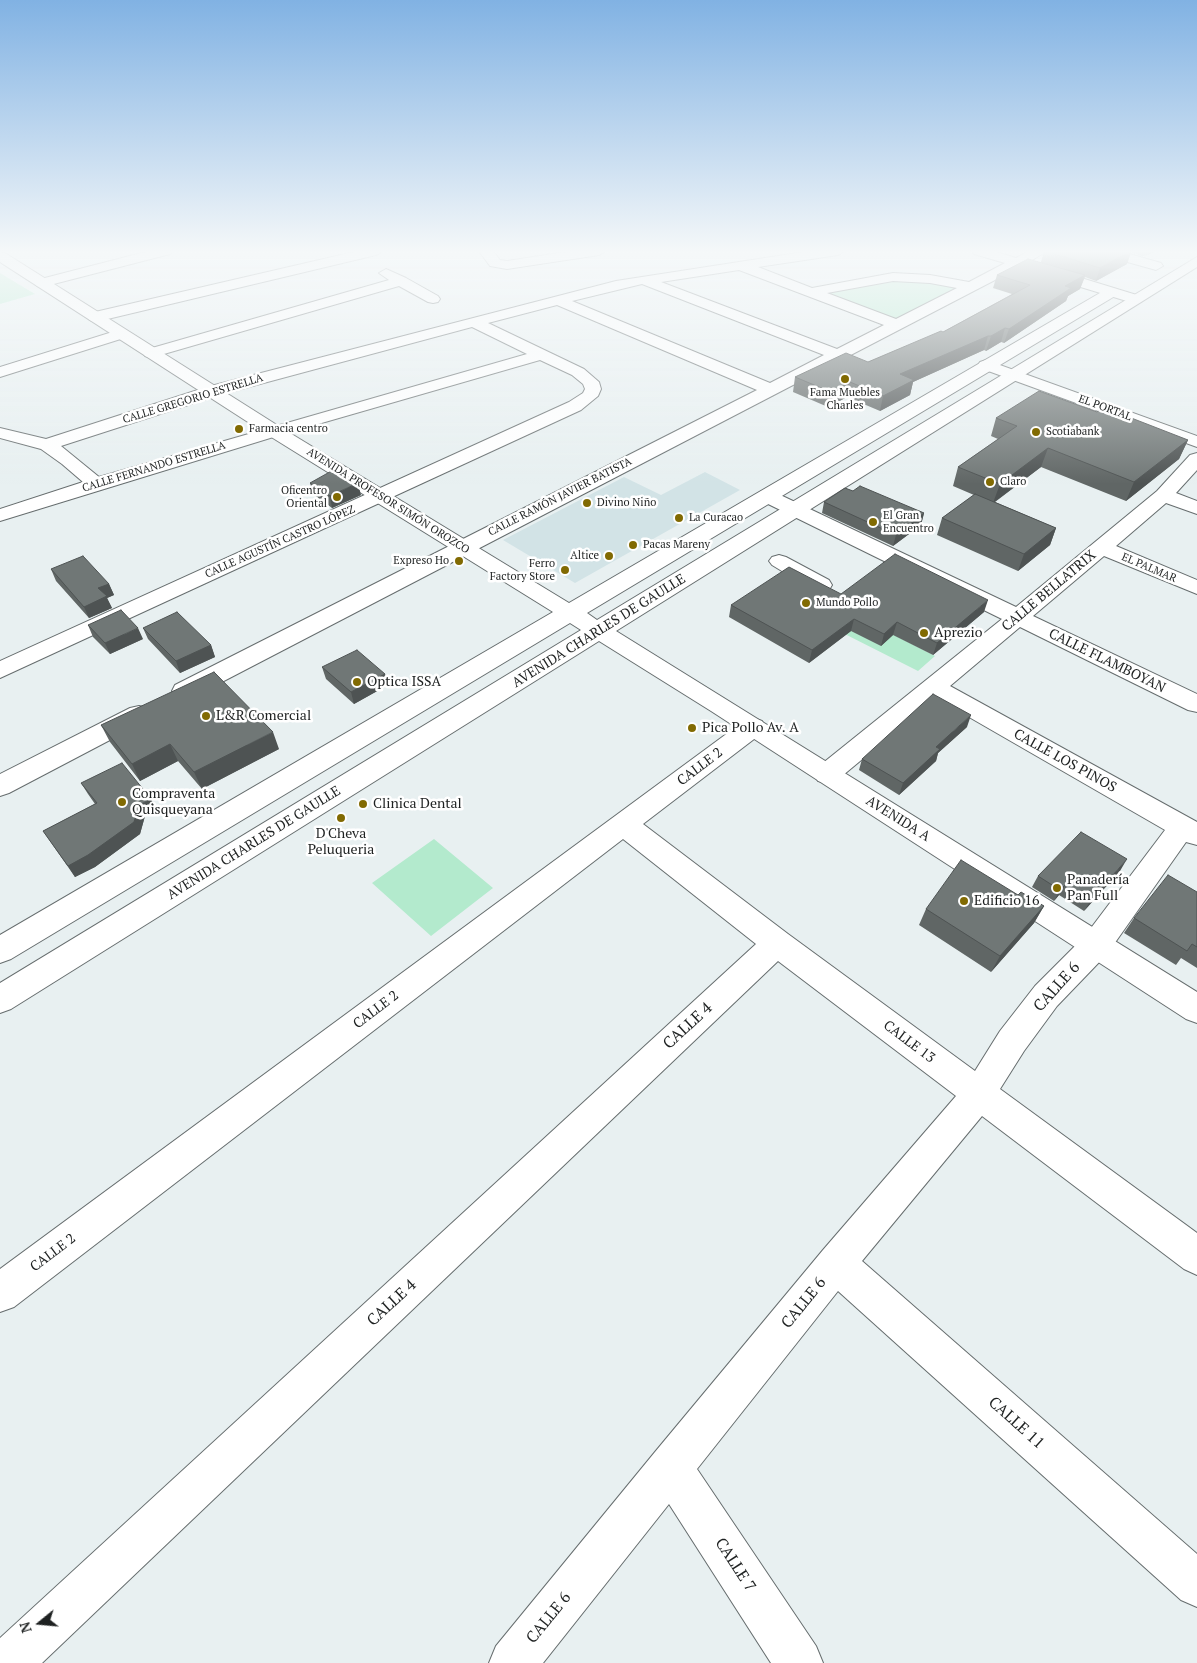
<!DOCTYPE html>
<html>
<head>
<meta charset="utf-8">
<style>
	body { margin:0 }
	#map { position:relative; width:1197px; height:1663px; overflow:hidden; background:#e8f0f1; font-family:"PT Serif",serif }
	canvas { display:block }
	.north { position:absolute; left:15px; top:1598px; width:50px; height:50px; -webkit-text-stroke:4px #fff; paint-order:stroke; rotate:253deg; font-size:14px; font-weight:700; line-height:20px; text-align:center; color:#1e2121 }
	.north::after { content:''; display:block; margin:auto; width:18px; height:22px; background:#1e2121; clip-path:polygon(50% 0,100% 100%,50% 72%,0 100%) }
</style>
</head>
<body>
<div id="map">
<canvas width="1197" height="1663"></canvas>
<div class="north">N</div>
</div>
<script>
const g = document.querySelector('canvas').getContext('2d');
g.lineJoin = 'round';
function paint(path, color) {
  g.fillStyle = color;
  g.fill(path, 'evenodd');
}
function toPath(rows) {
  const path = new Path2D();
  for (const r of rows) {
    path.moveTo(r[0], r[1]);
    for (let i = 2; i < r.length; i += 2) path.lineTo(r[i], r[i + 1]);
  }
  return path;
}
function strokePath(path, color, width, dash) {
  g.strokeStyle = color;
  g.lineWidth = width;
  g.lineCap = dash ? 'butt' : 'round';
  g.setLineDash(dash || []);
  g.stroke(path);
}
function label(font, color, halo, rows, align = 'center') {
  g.font = font + ' "PT Serif",serif';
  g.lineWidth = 5;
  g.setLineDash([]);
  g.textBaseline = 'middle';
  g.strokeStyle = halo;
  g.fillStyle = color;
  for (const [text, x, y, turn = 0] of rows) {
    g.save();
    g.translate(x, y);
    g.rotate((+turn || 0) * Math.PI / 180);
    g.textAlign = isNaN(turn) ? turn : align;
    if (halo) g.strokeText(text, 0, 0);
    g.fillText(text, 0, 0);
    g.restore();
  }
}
paint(toPath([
	[705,472,740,490,575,583,503,540,624,477,661,495]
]), '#d2e3e6');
paint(toPath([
	[0,273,35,294,0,304],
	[918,280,955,288,889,323,816,295,876,281],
	[838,606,935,656,918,671,819,621],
	[434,839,493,888,431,936,372,883]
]), '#b3eacd');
const minor = toPath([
	[149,251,172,251,170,254,42,287,37,286,35,283,37,280,149,251],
	[358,251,383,251,376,255,95,322,90,320,87,317,90,314,95,312,358,251],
	[479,251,493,251,500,260,507,261,572,251,606,251,599,255,507,269,490,266,479,251],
	[810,251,845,251,838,255,758,267,812,288,893,273,930,275,969,282,1005,263,974,254,972,251,993,251,1016,258,1029,251,1047,251,1029,262,1140,296,1142,299,1140,302,1135,303,1130,302,1018,268,193,697,184,699,175,697,172,691,175,685,757,390,557,305,488,323,584,369,599,382,601,389,598,396,581,410,0,678,0,661,569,402,583,393,585,389,583,384,572,375,540,360,280,435,0,521,0,509,83,482,62,464,41,449,0,438,0,428,46,439,207,387,616,281,810,251],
	[739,270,884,325,837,349,661,282,739,270],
	[893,281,930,283,957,288,896,319,827,293,893,281],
	[642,284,824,355,770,383,572,301,642,284],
	[472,327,527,354,99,477,61,446,219,395,472,327],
	[1097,251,1119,251,1161,263,1163,266,1156,270,1099,254,1097,251],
	[386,269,406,278,438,296,440,299,438,302,433,303,428,302,399,286,157,356,151,358,145,356,143,353,145,350,389,280,379,273,386,269],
	[122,329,127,331,130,334,127,337,0,377,0,367,122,329],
	[986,360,1197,436,1197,447,980,368,978,365,980,362,986,360],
	[1197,453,1197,470,1176,493,1197,501,1197,514,1166,503,1116,546,1197,580,1197,594,1104,556,1033,616,1197,694,1197,712,1188,710,1020,627,950,686,1197,822,1197,845,1186,842,1107,954,1057,1006,1024,1051,1000,1089,1197,1233,1197,1275,1184,1269,982,1116,862,1261,1197,1554,1197,1607,1181,1600,838,1291,697,1469,816,1646,823,1663,771,1663,669,1504,543,1663,489,1663,496,1646,655,1452,823,1250,956,1096,778,961,42,1663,0,1663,0,1638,756,944,623,839,14,1307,0,1312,0,1269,744,721,753,718,762,721,765,727,762,733,643,824,788,934,975,1071,1000,1031,1035,986,1085,936,1165,830,936,698,836,781,827,783,818,781,814,774,818,767,1002,619,760,500,757,496,760,492,767,490,774,492,1016,607,1157,491,1190,455,1197,453],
	[779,555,786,557,829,580,832,585,829,590,821,591,813,590,772,565,769,561,772,557,779,555],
	[139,706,148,708,151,714,148,720,9,793,0,796,0,774,130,708,139,706]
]);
const major = toPath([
	[0,252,5,253,280,427,569,603,1105,290,1110,289,1115,290,1117,293,1115,296,587,613,597,620,1197,257,1197,267,616,631,1197,992,1197,1023,1186,1019,711,711,599,641,11,1009,0,1013,0,983,581,630,570,623,11,959,0,963,0,935,553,612,268,435,0,262,0,252]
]);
strokePath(minor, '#666d6e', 2);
strokePath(major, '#666d6e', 2);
paint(minor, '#fff');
paint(major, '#fff');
paint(toPath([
	[1044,251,1155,251,1148,255,1142,256,1131,252,1127,264,1096,281,1085,277,1080,289,1068,296,1066,301,1004,343,1001,342,986,351,984,350,913,382,910,395,880,411,847,397,828,407,793,392,795,377,868,362,943,332,1012,294,993,288,997,275,1041,262],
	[1097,412,1188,440,1179,459,1126,501,1041,467,995,502,1056,528,1050,545,1018,571,937,535,942,518,974,495,953,486,958,467,998,439,991,436,996,418],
	[310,483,361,495,332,508,313,494],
	[824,502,924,513,921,525,893,546,822,513],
	[51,569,109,584,114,595,107,598,112,608,89,618,56,581],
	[841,594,984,612,933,655,893,635,881,646,851,631,809,663,729,617,731,605],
	[88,625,143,639,110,654,93,637],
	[143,628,211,645,215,657,180,673,148,639],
	[322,667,385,674,388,685,354,704,326,679],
	[101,725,279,749,202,789,178,761,140,781,110,742],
	[967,727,938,753,936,761,899,795,859,770,862,759],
	[81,783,156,810,145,816,140,834,95,867,75,877,43,831,95,804,88,794],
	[1120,871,1084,911,1059,895,1054,901,1032,887,1038,876],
	[1197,892,1197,968,1181,958,1176,965,1124,933,1134,918],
	[1018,895,1044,906,1034,923,991,972,919,925,926,909]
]), '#606665');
paint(toPath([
	[1131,251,1127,264,1096,281,1100,268],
	[1150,251,1155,251,1148,255],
	[1085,275,1080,289,1068,296,1066,301,1004,343,1009,329,1065,286],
	[1005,328,1001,342,986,351,991,336],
	[988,336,984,350,913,382,910,395,880,411,883,396,900,374],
	[850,382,847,397,828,407,831,392],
	[1188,440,1179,459,1126,501,1134,482],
	[1048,448,1041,467,993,503,1000,484],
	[358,483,361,495,332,508,330,496],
	[924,513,921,525,893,546,896,535],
	[1056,528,1050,545,1018,571,1024,554],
	[109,584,114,595,107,598,112,608,89,618,84,607,98,588],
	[988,600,984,612,933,655,937,643],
	[854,619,851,631,809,663,812,650],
	[897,622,893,635,881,646,884,634],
	[138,628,143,639,110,654,105,643],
	[211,645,215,657,180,673,176,661],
	[385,674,388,685,354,704,351,692],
	[971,715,967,727,938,753,936,761,899,795,903,783,936,747],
	[273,732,279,749,202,789,194,772],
	[170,744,178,761,140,781,132,764],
	[151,799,156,810,145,816,140,834,95,867,75,877,68,866,139,805],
	[1127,859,1120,871,1084,911,1091,900],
	[1066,884,1059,895,1054,901,1060,890],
	[1044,906,1034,923,991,972,1000,956]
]), '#4e5353');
const building = toPath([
	[1045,251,1131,251,1100,268,1045,251],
	[1028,259,1085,275,1065,286,1071,288,1009,329,1005,328,991,336,988,336,900,374,914,380,883,396,850,382,831,392,795,377,846,353,868,362,941,331,943,332,1030,285,997,275,1028,259],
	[1039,391,1097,412,1103,407,1188,440,1134,482,1048,448,1000,484,958,467,1017,426,996,418,1039,391],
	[335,469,358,483,330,496,310,483,335,469],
	[860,486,924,513,896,535,824,502,845,488,853,491,860,486],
	[975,494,1056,528,1024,554,942,518,975,494],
	[895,554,988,600,937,643,897,622,884,634,854,619,812,650,731,605,789,567,841,594,895,554],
	[83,556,109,584,98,588,107,596,84,607,51,569,83,556],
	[121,610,138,628,105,643,88,625,121,610],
	[177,612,211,645,176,661,143,628,177,612],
	[357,650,385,674,351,692,322,667,357,650],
	[214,672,273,732,194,772,170,744,132,764,101,725,214,672],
	[933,694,971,715,936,747,940,749,903,783,862,759,933,694],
	[122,763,151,799,139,805,134,822,88,855,68,866,43,831,97,803,81,783,122,763],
	[1081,832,1127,859,1091,900,1066,884,1060,890,1038,876,1081,832],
	[961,860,1018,895,1021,892,1044,906,1000,956,926,909,961,860],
	[1168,875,1197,892,1197,947,1192,944,1187,951,1134,918,1168,875]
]);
paint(building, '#707776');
strokePath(building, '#4e5353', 1);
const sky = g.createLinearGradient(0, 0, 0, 484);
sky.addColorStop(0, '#81b2e3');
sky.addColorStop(0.52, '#f5f8f9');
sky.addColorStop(1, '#f5f8f900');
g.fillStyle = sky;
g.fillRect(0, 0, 1197, 484);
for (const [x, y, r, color] of [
	[845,379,5,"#816a02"],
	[239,429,5,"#816a02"],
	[1036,432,5,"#816a02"],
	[990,482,5,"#816a02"],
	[337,497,5,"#816a02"],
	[587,503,5,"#816a02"],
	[679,518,5,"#816a02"],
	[873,522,5,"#816a02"],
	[633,545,5,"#816a02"],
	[609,556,5,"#816a02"],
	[459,561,5,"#816a02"],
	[565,570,5,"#816a02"],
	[806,603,5,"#816a02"],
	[924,633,5,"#816a02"],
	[357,682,5,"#816a02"],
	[206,716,5,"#816a02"],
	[692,728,5,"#816a02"],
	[122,802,5,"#816a02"],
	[363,804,5,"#816a02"],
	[341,818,5,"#816a02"],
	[1057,888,5,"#816a02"],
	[964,901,5,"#816a02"]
]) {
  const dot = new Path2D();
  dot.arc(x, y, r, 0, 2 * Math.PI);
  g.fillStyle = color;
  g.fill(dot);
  strokePath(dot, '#fff', 2);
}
label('11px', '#1e2121', '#fff', [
	["Fama Muebles",845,393,"center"],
	["Charles",845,406,"center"],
	["Farmacia centro",249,429],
	["Scotiabank",1046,432],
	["Claro",1000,482],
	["Oficentro",327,491,"right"],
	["Oriental",327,504,"right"],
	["Divino Niño",597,503],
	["El Gran",883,516],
	["Encuentro",883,529],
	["La Curacao",689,518],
	["Pacas Mareny",643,545],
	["Altice",599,556,"right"],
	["Expreso Ho",449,561,"right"],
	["Ferro",555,564,"right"],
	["Factory Store",555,577,"right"],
	["Mundo Pollo",816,603]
], 'left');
label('11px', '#1e2121', '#fff', [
	["CALLE GREGORIO ESTRELLA",193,399,-17],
	["EL PORTAL",1105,408,20],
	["CALLE FERNANDO ESTRELLA",154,467,-17],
	["CALLE RAMÓN JAVIER BATISTA",560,497,-27],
	["AVENIDA PROFESOR SIMÓN OROZCO",388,501,32],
	["CALLE AGUSTÍN CASTRO LÓPEZ",280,542,-24],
	["EL PALMAR",1149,568,23]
]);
label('14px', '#1e2121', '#fff', [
	["CALLE BELLATRIX",1049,591,-40],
	["AVENIDA CHARLES DE GAULLE",599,631,-32],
	["CALLE FLAMBOYAN",1107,661,26],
	["CALLE LOS PINOS",1065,761,29],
	["CALLE 2",700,767,-37],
	["AVENIDA A",898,819,32],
	["AVENIDA CHARLES DE GAULLE",254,843,-32],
	["CALLE 2",376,1010,-37],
	["CALLE 13",909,1042,37],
	["CALLE 2",53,1253,-37]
]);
label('14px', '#1e2121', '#fff', [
	["Aprezio",934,633],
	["Optica ISSA",367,682],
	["L&R Comercial",216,716],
	["Pica Pollo Av. A",702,728],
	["Compraventa",132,794],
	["Quisqueyana",132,810],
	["Clinica Dental",373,804],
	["D'Cheva",341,834,"center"],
	["Peluqueria",341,850,"center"],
	["Panadería",1067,880],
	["Pan Full",1067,896],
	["Edificio 16",974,901]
], 'left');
label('16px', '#1e2121', '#fff', [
	["CALLE 6",1057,987,-48],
	["CALLE 4",688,1026,-43],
	["CALLE 4",392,1303,-43],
	["CALLE 6",804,1303,-51],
	["CALLE 11",1016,1423,42],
	["CALLE 7",735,1565,57],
	["CALLE 6",549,1618,-51]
]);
</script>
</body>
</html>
